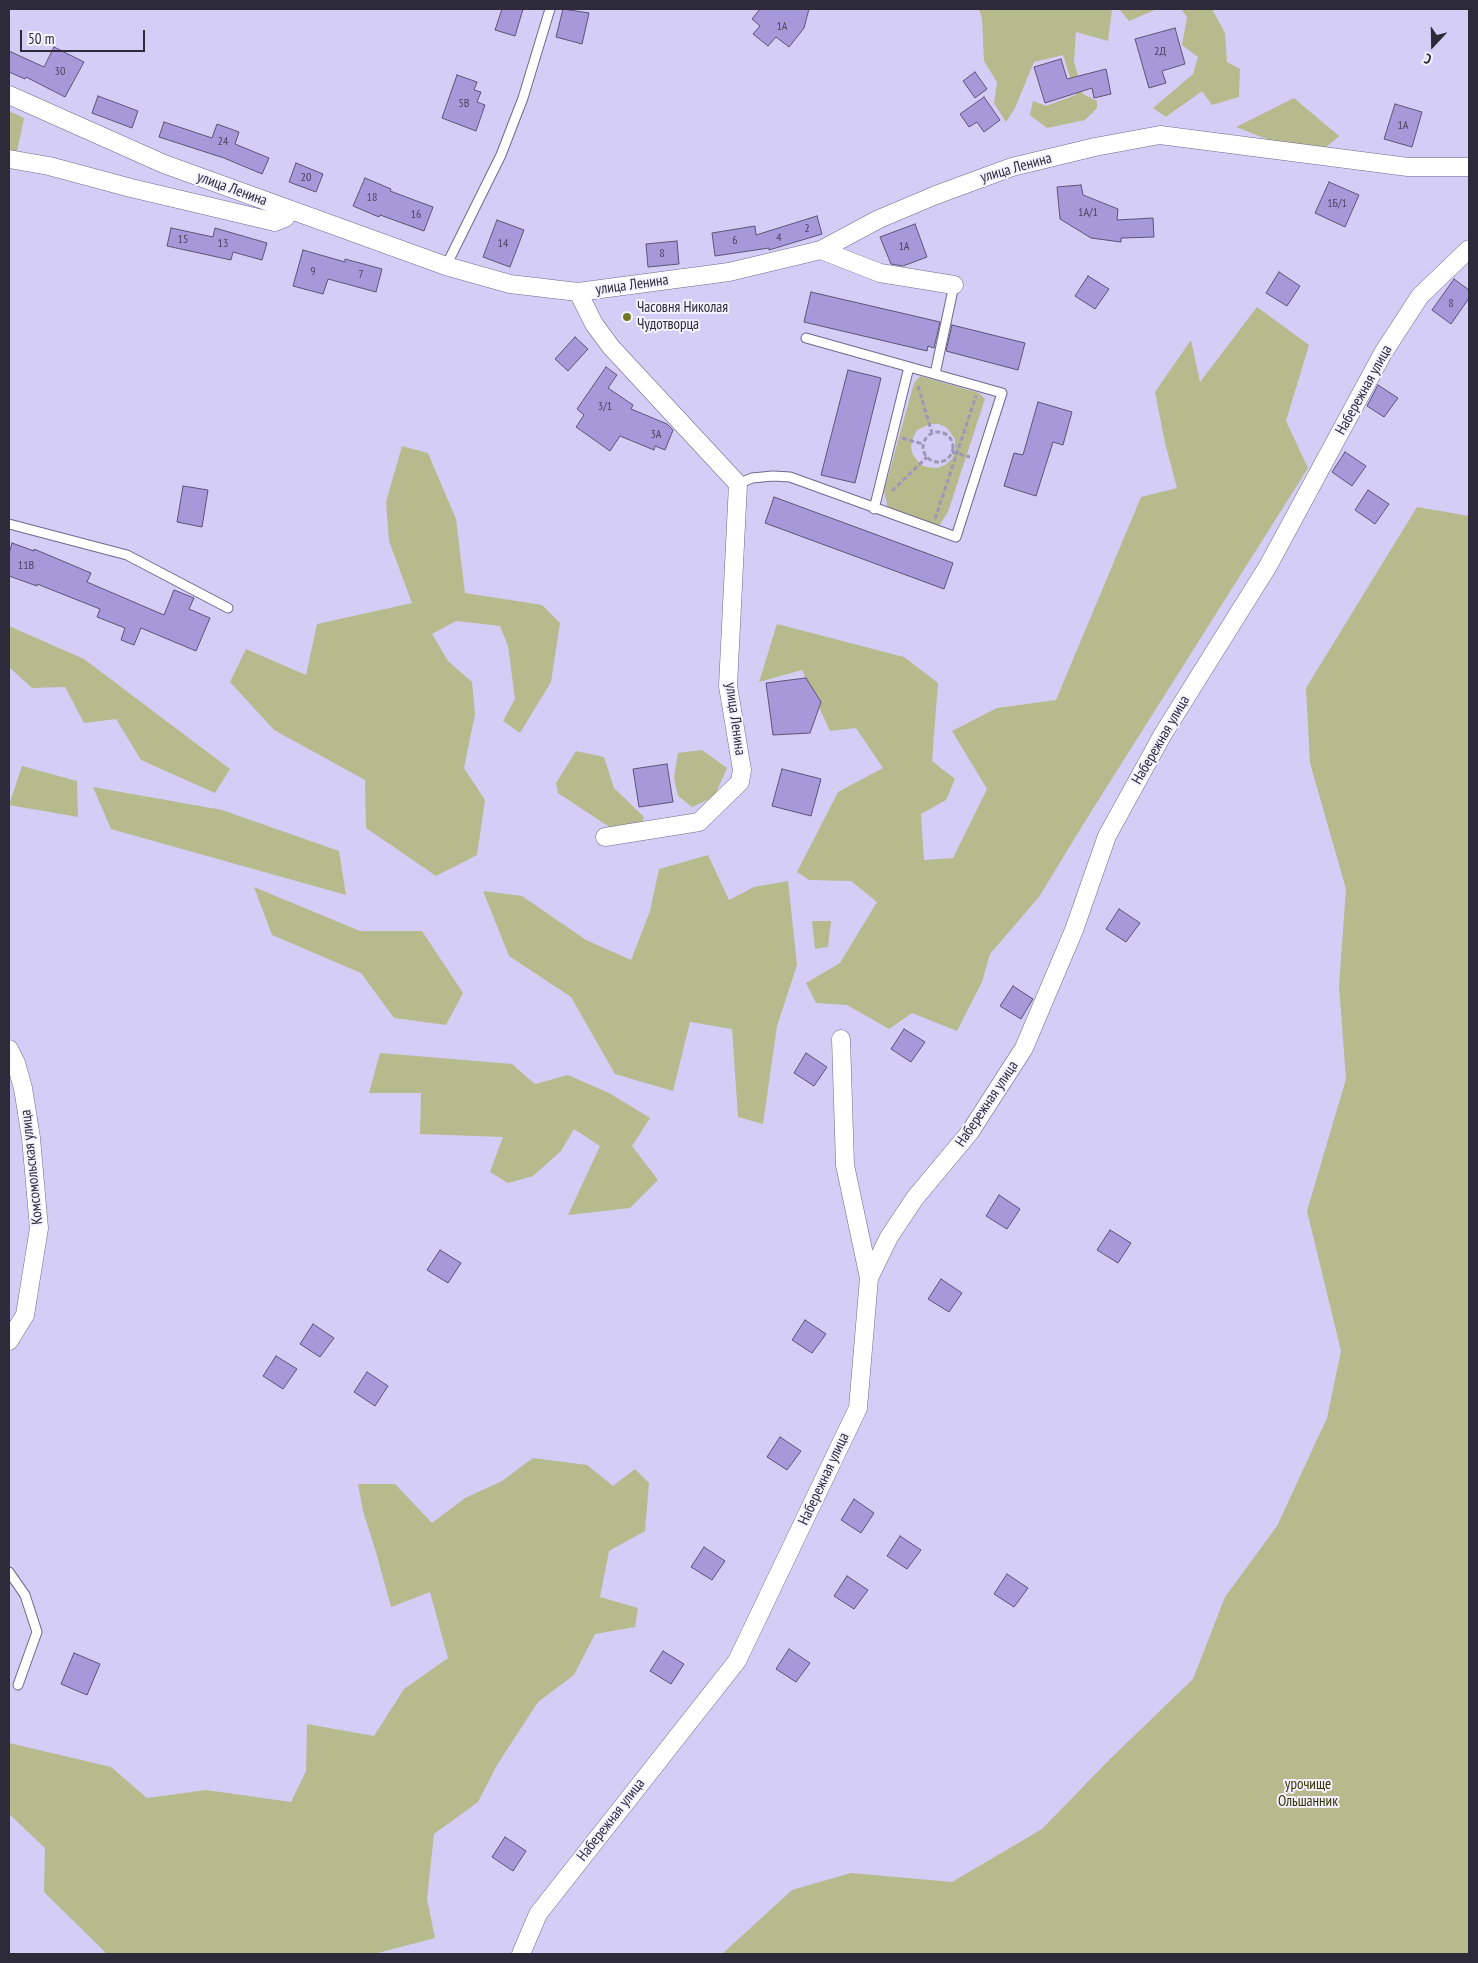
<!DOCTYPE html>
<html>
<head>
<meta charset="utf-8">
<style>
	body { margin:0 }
	#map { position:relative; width:1478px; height:1963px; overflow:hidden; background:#d4cdf6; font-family:"PT Sans Narrow",sans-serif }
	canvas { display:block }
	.frame { position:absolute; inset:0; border:10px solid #2d2a39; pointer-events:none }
	.north { position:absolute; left:1408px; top:20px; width:50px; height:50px; -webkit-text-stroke:4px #f4f2ff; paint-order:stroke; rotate:201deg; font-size:14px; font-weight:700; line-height:20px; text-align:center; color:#2d2a39 }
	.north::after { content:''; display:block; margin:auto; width:18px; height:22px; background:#2d2a39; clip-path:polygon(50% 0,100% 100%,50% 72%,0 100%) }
	.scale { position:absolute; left:20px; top:30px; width:125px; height:22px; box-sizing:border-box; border:2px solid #2d2a39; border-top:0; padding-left:6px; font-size:15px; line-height:18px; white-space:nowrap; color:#2d2a39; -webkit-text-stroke:4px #f4f2ff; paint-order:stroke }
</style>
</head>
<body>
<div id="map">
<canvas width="1478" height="1963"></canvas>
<div class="frame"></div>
<div class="north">С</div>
<div class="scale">50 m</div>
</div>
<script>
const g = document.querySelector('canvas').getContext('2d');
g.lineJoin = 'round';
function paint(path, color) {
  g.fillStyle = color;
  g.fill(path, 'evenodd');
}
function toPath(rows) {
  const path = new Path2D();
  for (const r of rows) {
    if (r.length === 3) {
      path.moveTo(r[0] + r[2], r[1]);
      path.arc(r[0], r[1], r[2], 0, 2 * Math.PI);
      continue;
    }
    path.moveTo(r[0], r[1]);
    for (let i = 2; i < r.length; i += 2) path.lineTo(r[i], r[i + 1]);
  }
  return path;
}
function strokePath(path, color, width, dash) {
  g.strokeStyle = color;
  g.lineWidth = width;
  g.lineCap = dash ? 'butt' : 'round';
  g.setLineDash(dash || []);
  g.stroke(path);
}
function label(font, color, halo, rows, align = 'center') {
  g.font = font + ' "PT Sans Narrow",sans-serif';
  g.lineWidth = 4;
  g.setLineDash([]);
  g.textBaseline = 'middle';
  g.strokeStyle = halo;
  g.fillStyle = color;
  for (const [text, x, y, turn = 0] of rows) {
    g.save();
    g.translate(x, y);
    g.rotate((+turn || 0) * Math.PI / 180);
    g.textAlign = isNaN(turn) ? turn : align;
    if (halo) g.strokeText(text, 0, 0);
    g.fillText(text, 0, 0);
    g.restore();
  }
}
paint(toPath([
	[979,9,1112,10,1108,41,1076,32,1074,62,1083,94,1097,101,1097,108,1085,120,1047,128,1030,115,1033,101,1046,106,1076,95,1063,55,1034,62,1015,108,1006,122,994,103,997,82,984,61,982,19],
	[1119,9,1157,9,1129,21],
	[1181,9,1212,9,1225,33,1227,62,1240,69,1239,97,1212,105,1202,91,1166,117,1153,108,1193,74,1198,57,1182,45,1187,17],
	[1294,98,1339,136,1323,150,1277,143,1236,127],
	[9,111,24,118,17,152,9,152],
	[1257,307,1309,345,1286,421,1308,468,1084,823,1039,897,990,954,982,982,957,1031,912,1013,889,1029,847,1005,816,1003,806,983,840,963,877,902,851,881,809,880,797,872,838,792,883,768,856,728,830,731,802,670,759,682,777,624,904,657,938,683,932,761,955,779,946,800,921,814,924,860,953,858,987,789,952,731,997,708,1056,700,1141,497,1177,488,1165,443,1155,392,1191,340,1200,382],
	[920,376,979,393,985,399,948,512,939,526,888,508,884,491,914,383],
	[931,424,939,424,947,428,955,439,955,449,952,459,945,465,938,468,926,467,920,464,913,455,911,448,912,440,917,430],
	[402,446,428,453,456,519,465,593,542,605,560,623,551,682,520,733,503,721,515,699,508,646,500,626,456,621,432,634,448,661,472,682,475,714,464,768,485,800,477,855,436,876,366,828,365,780,274,730,230,682,246,649,306,675,317,624,412,603,389,541,386,502],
	[1417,507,1469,516,1469,1954,722,1954,792,1890,851,1873,952,1882,1042,1829,1110,1759,1193,1679,1225,1597,1277,1526,1327,1418,1341,1351,1307,1211,1346,1079,1339,986,1346,889,1310,763,1306,688],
	[9,626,84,659,230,769,215,793,141,760,116,719,84,723,65,687,32,688,9,667],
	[702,750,727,768,714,797,692,807,678,796,674,778,678,753],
	[576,751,604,757,614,788,644,817,640,828,611,828,558,793,556,783],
	[22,766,77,781,78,817,9,805],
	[93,787,222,810,339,851,346,895,111,829],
	[708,855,729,900,754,887,788,881,797,965,777,1026,763,1124,738,1117,732,1029,690,1022,673,1091,615,1074,571,997,509,956,483,891,522,896,586,940,631,960,650,911,659,869],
	[254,887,360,931,422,931,463,993,446,1025,394,1018,361,973,272,935],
	[812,921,831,921,828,947,815,949],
	[380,1053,512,1064,535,1084,568,1075,609,1093,650,1118,632,1146,658,1180,630,1208,568,1215,600,1146,574,1129,561,1151,533,1176,508,1183,490,1172,503,1137,420,1134,421,1093,369,1093],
	[533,1458,587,1465,613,1486,635,1469,649,1483,645,1531,609,1551,600,1597,638,1608,635,1627,595,1634,574,1675,538,1702,497,1765,478,1802,434,1834,427,1899,435,1938,374,1954,107,1954,44,1892,45,1848,9,1814,9,1743,111,1767,147,1798,206,1790,291,1802,306,1771,307,1724,374,1736,404,1689,448,1658,430,1592,391,1607,376,1552,363,1511,358,1484,395,1484,432,1523,465,1498,502,1481]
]), '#b6bb8e');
const building = toPath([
	[502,9,523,9,515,36,495,30,502,9],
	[563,9,589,13,582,44,556,37,563,9],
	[760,9,809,9,804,28,789,47,776,37,768,46,753,34,760,26,752,19,760,9],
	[1175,28,1185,64,1162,71,1166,83,1149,88,1135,39,1175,28],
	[54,47,84,62,65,97,26,77,25,79,9,72,9,51,44,67,54,47],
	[1061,59,1067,79,1106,69,1111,94,1094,98,1092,88,1045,103,1034,67,1061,59],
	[975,72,987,89,975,98,963,81,975,72],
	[457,75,477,82,474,90,481,92,477,102,485,105,476,131,442,118,457,75],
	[98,96,138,111,132,128,92,113,98,96],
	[984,97,1000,120,984,132,977,122,969,127,960,114,984,97],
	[1395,104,1422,112,1412,147,1384,139,1395,104],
	[164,122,212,138,217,124,239,132,235,144,269,158,262,174,224,158,159,137,164,122],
	[296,163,323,174,316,192,289,182,296,163],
	[365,178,391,189,390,191,433,207,424,231,380,215,379,217,353,206,365,178],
	[1329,182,1359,195,1345,227,1315,213,1329,182],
	[1081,185,1083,195,1118,209,1117,220,1153,218,1154,237,1121,238,1121,242,1091,238,1060,219,1057,187,1081,185],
	[817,216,822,234,769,250,769,248,715,256,712,233,755,226,756,235,817,216],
	[497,220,524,230,510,267,483,257,497,220],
	[915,224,927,257,903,266,891,264,880,237,915,224],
	[171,228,213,237,215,228,267,243,262,260,233,252,231,260,167,246,171,228],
	[677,241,679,264,648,267,646,244,677,241],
	[303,250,345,262,345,259,382,269,376,292,328,279,323,294,293,286,303,250],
	[1279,272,1300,286,1287,306,1266,293,1279,272],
	[1088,276,1109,289,1095,309,1075,296,1088,276],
	[1454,279,1469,290,1469,298,1451,324,1432,310,1454,279],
	[811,292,940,322,934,348,928,346,927,351,804,322,811,292],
	[952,325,1025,343,1018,370,946,351,952,325],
	[575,337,588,349,568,371,555,359,575,337],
	[606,367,617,375,608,388,633,405,631,409,667,424,673,430,665,450,655,446,654,450,620,436,610,451,576,427,584,415,577,409,606,367],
	[848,370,881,378,855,483,821,475,848,370],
	[1378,385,1398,398,1384,417,1367,406,1378,385],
	[1038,402,1072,412,1063,445,1053,442,1036,496,1004,486,1014,453,1023,455,1038,402],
	[1345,452,1366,466,1352,486,1332,472,1345,452],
	[183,486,208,490,202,527,177,522,183,486],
	[1368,490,1389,504,1375,524,1355,510,1368,490],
	[774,497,953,563,944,589,765,523,774,497],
	[12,543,34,551,34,549,91,573,87,582,164,615,174,590,194,598,189,609,210,618,196,651,141,628,134,645,121,640,125,628,97,617,100,609,37,584,37,586,9,576,9,554,12,543],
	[806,678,821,702,810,733,773,735,766,683,806,678],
	[667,764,673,802,639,807,633,769,667,764],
	[782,769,821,779,811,816,772,806,782,769],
	[1119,909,1140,923,1126,942,1106,929,1119,909],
	[1013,986,1033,999,1021,1019,1000,1006,1013,986],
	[904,1029,925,1042,911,1062,891,1049,904,1029],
	[806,1053,827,1067,814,1086,794,1073,806,1053],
	[999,1195,1020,1209,1007,1229,986,1216,999,1195],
	[1110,1230,1131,1243,1118,1263,1097,1250,1110,1230],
	[440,1250,461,1263,448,1283,427,1270,440,1250],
	[941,1279,962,1293,949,1312,928,1299,941,1279],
	[805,1320,826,1334,812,1353,792,1340,805,1320],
	[313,1324,334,1338,320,1357,300,1344,313,1324],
	[276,1356,297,1369,283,1389,263,1376,276,1356],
	[367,1372,388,1386,375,1406,354,1392,367,1372],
	[780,1437,801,1451,787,1470,767,1457,780,1437],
	[854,1499,874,1513,861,1533,841,1520,854,1499],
	[900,1536,921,1550,907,1569,887,1556,900,1536],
	[704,1547,725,1561,712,1580,691,1567,704,1547],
	[1007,1574,1028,1588,1014,1607,994,1594,1007,1574],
	[847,1576,868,1590,854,1609,834,1596,847,1576],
	[789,1649,810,1663,796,1682,776,1669,789,1649],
	[663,1651,684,1664,671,1684,650,1671,663,1651],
	[74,1653,100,1664,87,1695,61,1684,74,1653],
	[505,1837,526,1851,513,1871,492,1857,505,1837]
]);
paint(building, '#a699d9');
strokePath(building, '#5c5477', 1);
const service = toPath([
	[446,266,501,155,523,98,550,9],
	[935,374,954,285],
	[738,484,752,478,773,476,790,477,956,537,1002,393,806,338],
	[874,509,909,367],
	[9,524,127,555,228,608],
	[9,1572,25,1595,37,1632,18,1685]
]);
const minor = toPath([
	[9,95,164,164,446,266,510,284,578,292,729,272,821,250,879,219,936,195,1012,167,1095,147,1160,135,1408,167,1469,167],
	[9,159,49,166,131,188,275,222,285,218,290,210],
	[821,250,880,273,954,285],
	[578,292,594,324,611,347,738,484,728,686,742,770,740,782,699,822,605,837],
	[841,1039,845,1165,869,1278],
	[9,1049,16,1063,23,1088,31,1138,39,1228,25,1315,9,1341],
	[521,1954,538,1914,737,1661,858,1408,869,1278,889,1237,915,1198,970,1132,1024,1048,1074,930,1107,836,1163,734,1268,566,1383,353,1420,296,1469,249]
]);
strokePath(service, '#70698d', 11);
strokePath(minor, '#70698d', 19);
strokePath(toPath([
	[918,386,932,433],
	[938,447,15],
	[902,438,923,444],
	[952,452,970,457],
	[892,491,927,457],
	[935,519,976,396]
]), '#9e98b8', 3, [5, 2.5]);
strokePath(service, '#fff', 9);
strokePath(minor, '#fff', 18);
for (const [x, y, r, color] of [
	[627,317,5,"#737922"]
]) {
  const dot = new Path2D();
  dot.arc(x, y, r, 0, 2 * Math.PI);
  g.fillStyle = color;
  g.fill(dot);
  strokePath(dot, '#f4f2ff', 2);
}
label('12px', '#4b4661', null, [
	["1А",782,27],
	["2Д",1160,52],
	["30",60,72],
	["5В",464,104],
	["1А",1403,126],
	["24",223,142],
	["20",306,178],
	["18",372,198],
	["1Б/1",1337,204],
	["1А/1",1088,213],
	["16",416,215],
	["2",807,229],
	["4",779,238],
	["15",183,240],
	["6",735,241],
	["13",223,244],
	["14",503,244],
	["1А",904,247],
	["8",662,254],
	["9",313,272],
	["7",361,275],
	["8",1451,304],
	["3/1",605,407],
	["3А",656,435],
	["11В",26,566]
]);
label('15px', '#2d2a39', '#f4f2ff', [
	["улица Ленина",1016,168,-16],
	["улица Ленина",232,189,20],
	["улица Ленина",632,285,-8],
	["Набережная улица",1364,390,-61],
	["улица Ленина",735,719,82],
	["Набережная улица",1161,740,-60],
	["Набережная улица",987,1104,-56],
	["Комсомольская улица",32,1167,-96],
	["Набережная улица",824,1479,-65],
	["Набережная улица",611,1820,-52]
]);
label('15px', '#2d2a39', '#f4f2ff', [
	["Часовня Николая",637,308],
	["Чудотворца",637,325]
], 'left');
label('15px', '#323500', '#f4f2ff', [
	["урочище",1308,1785],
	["Ольшанник",1308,1802]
]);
</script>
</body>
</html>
